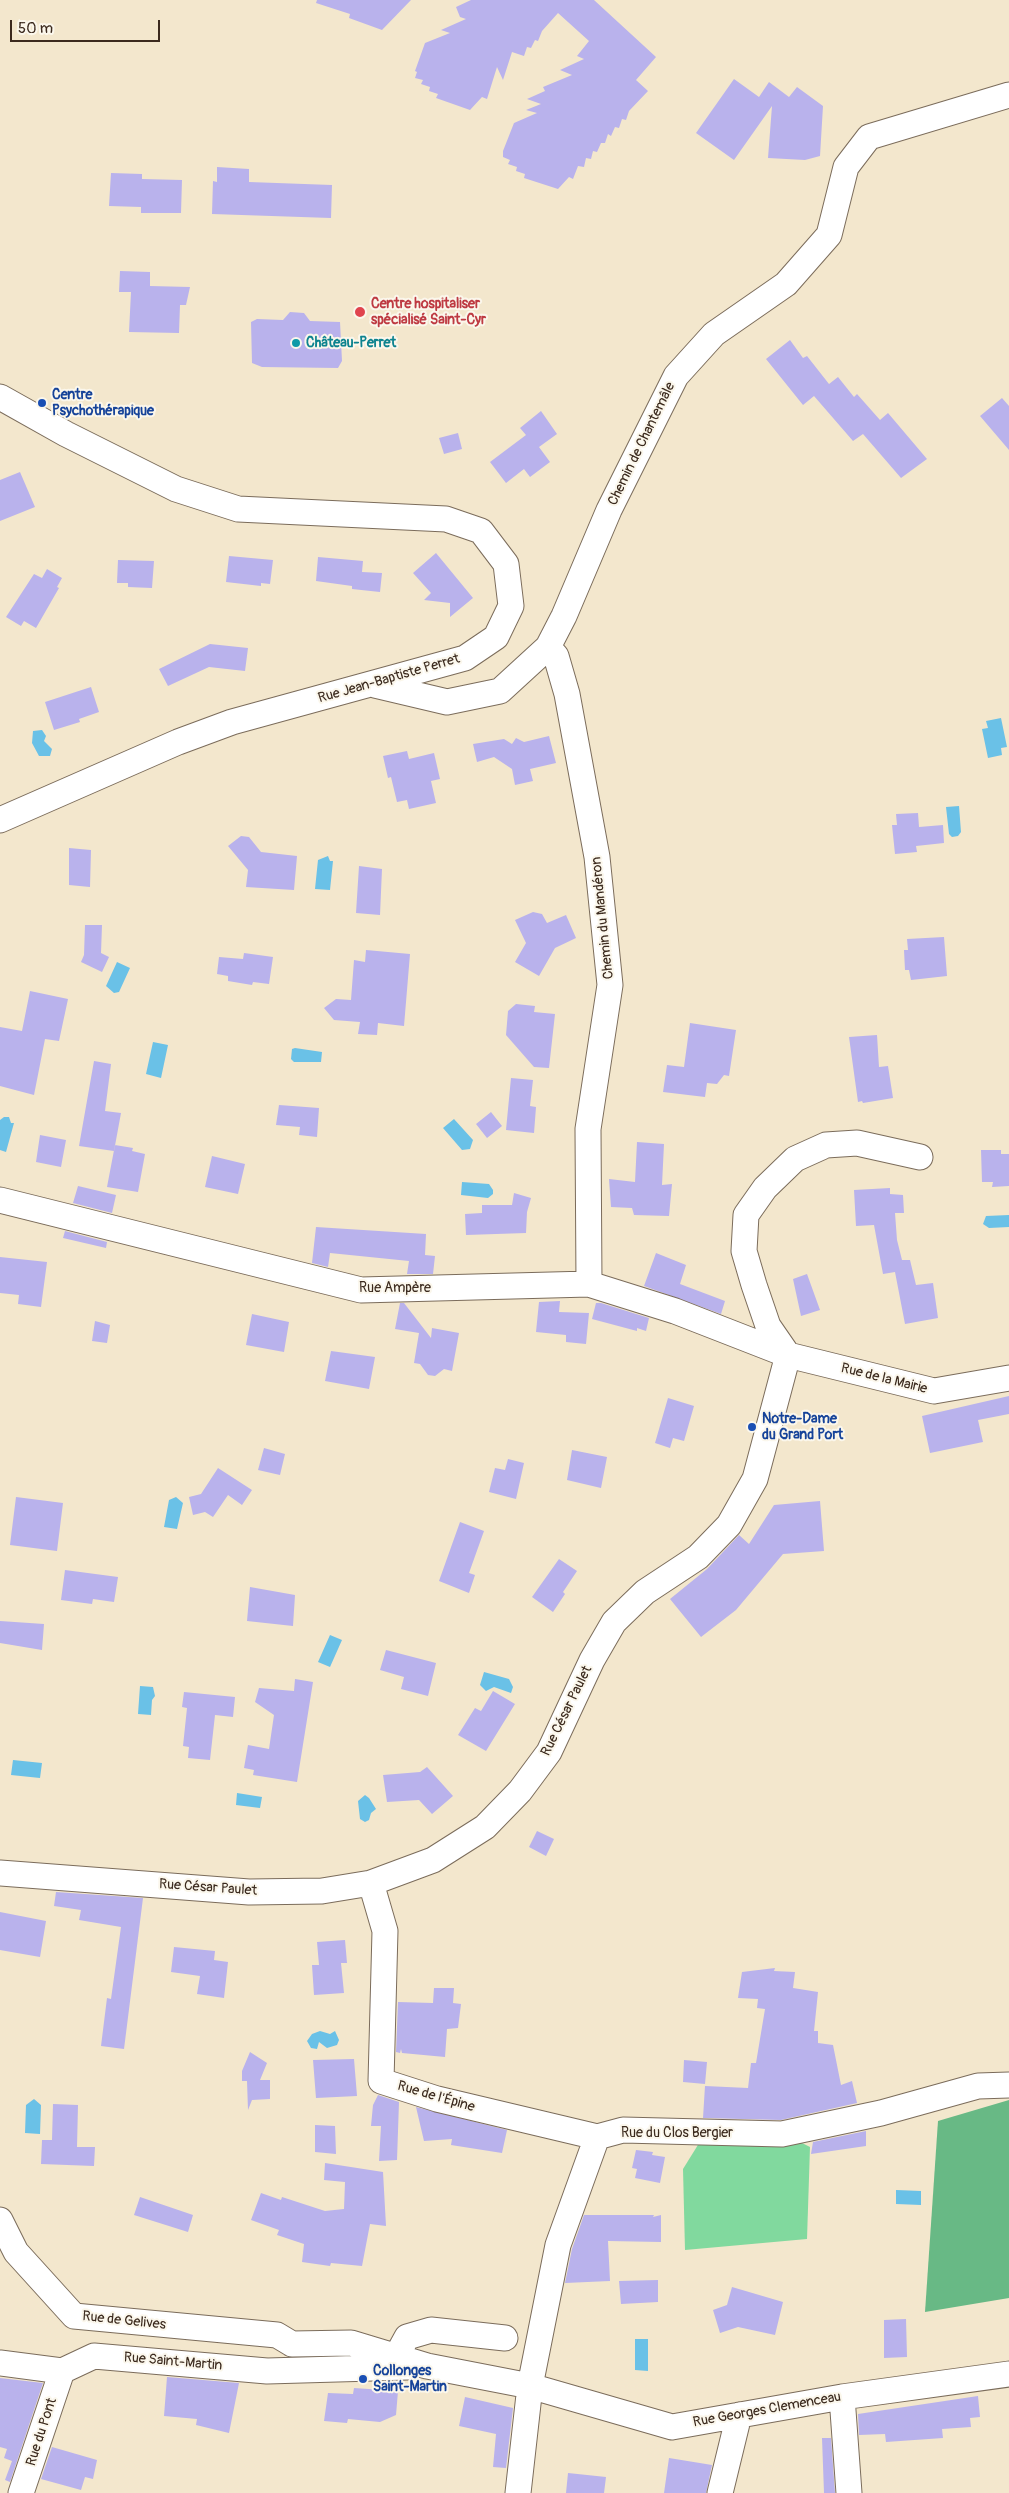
<!DOCTYPE html>
<html>
<head>
<meta charset="utf-8">
<style>
	body { margin:0 }
	#map { position:relative; width:1009px; height:2493px; overflow:hidden; background:#f3e7cd; font-family:Pangolin,sans-serif }
	canvas { display:block }
	.scale { position:absolute; left:10px; top:20px; width:150px; height:22px; box-sizing:border-box; border:2px solid #3b2a1e; border-top:0; padding-left:6px; font-size:15px; line-height:18px; white-space:nowrap; color:#3b2a1e; -webkit-text-stroke:4px #fbf7ec; paint-order:stroke }
</style>
</head>
<body>
<div id="map">
<canvas width="1009" height="2493"></canvas>
<div class="scale">50 m</div>
</div>
<script>
const g = document.querySelector('canvas').getContext('2d');
g.lineJoin = 'round';
function paint(path, color) {
  g.fillStyle = color;
  g.fill(path, 'evenodd');
}
function toPath(rows) {
  const path = new Path2D();
  for (const r of rows) {
    path.moveTo(r[0], r[1]);
    for (let i = 2; i < r.length; i += 2) path.lineTo(r[i], r[i + 1]);
  }
  return path;
}
function strokePath(path, color, width, dash) {
  g.strokeStyle = color;
  g.lineWidth = width;
  g.lineCap = dash ? 'butt' : 'round';
  g.setLineDash(dash || []);
  g.stroke(path);
}
function label(font, color, halo, rows, align = 'center') {
  g.font = font + ' Pangolin,sans-serif';
  g.lineWidth = 4;
  g.setLineDash([]);
  g.textBaseline = 'middle';
  g.strokeStyle = halo;
  g.fillStyle = color;
  for (const [text, x, y, turn = 0] of rows) {
    g.save();
    g.translate(x, y);
    g.rotate((+turn || 0) * Math.PI / 180);
    g.textAlign = isNaN(turn) ? turn : align;
    if (halo) g.strokeText(text, 0, 0);
    g.fillText(text, 0, 0);
    g.restore();
  }
}
paint(toPath([
	[794,2139,810,2147,807,2239,685,2250,683,2169,701,2140]
]), '#81d99e');
paint(toPath([
	[1009,2100,1009,2298,925,2312,938,2121]
]), '#68b985');
paint(toPath([
	[1001,718,1007,747,1001,748,1002,755,988,758,982,729,988,728,986,721],
	[42,730,46,736,44,741,52,749,50,756,39,756,32,743,33,731],
	[959,806,961,832,958,836,952,837,949,834,946,807],
	[328,856,330,861,333,861,330,890,315,889,318,860],
	[117,962,130,968,119,992,114,993,106,986],
	[153,1042,168,1045,161,1078,146,1074],
	[295,1048,322,1052,321,1062,294,1062,291,1059,292,1049],
	[4,1117,9,1117,11,1123,14,1123,6,1152,0,1150,0,1120],
	[454,1119,473,1140,470,1149,462,1150,443,1128],
	[462,1182,489,1184,493,1190,493,1194,488,1198,461,1195],
	[1009,1215,1009,1227,989,1228,983,1224,986,1216],
	[176,1497,183,1503,177,1529,164,1527,169,1500],
	[330,1635,342,1640,330,1667,318,1662],
	[484,1672,509,1679,513,1687,511,1693,494,1687,486,1691,480,1685],
	[140,1686,153,1687,155,1696,152,1700,151,1715,138,1714],
	[13,1760,42,1763,40,1778,11,1775],
	[237,1793,262,1797,260,1808,236,1805],
	[365,1795,369,1798,376,1809,371,1813,369,1820,365,1822,360,1819,358,1801],
	[320,2031,330,2034,335,2031,339,2040,337,2045,327,2048,319,2042,317,2049,311,2048,307,2041,312,2034],
	[34,2099,41,2105,40,2134,25,2133,26,2105],
	[896,2190,921,2191,921,2205,896,2204],
	[635,2339,648,2339,648,2371,635,2370]
]), '#6ac1e7');
paint(toPath([
	[317,0,411,0,382,30,349,18,350,14,316,3],
	[471,0,594,0,656,57,636,80,648,91,629,111,626,120,622,119,619,128,615,127,611,136,608,134,605,143,601,143,597,152,593,151,591,159,586,158,584,167,578,166,573,179,569,177,558,189,524,178,525,174,516,171,517,167,508,164,510,160,503,157,503,151,514,123,537,113,526,110,541,104,527,99,545,91,543,87,572,75,560,70,584,59,577,56,589,41,558,13,542,31,538,41,535,40,531,48,527,47,524,56,512,52,503,80,497,67,487,99,482,97,470,110,436,98,438,94,429,91,430,87,421,84,423,80,415,78,417,72,415,71,425,43,450,33,441,30,466,19,460,17,456,7],
	[734,79,759,97,769,82,789,97,797,87,823,106,820,156,805,160,768,158,772,106,734,160,696,133],
	[217,167,249,169,249,182,332,185,331,218,212,214,213,181,217,182],
	[111,173,142,174,142,179,182,180,181,213,141,213,141,207,109,206],
	[120,271,150,272,150,286,190,287,186,305,180,305,179,333,129,332,131,292,119,292],
	[290,312,304,313,310,321,340,322,342,361,338,368,262,367,252,363,251,322,257,319,283,320],
	[790,340,803,358,807,356,829,384,838,377,854,397,857,394,880,420,888,413,927,459,901,478,863,434,853,441,814,396,803,405,766,359],
	[1002,398,1009,406,1009,450,980,416],
	[541,411,557,434,539,447,550,462,530,477,524,469,506,483,490,462,526,435,520,428],
	[458,433,462,449,444,454,439,438],
	[20,472,35,507,0,521,0,480],
	[436,553,473,598,450,617,450,603,424,600,431,593,413,573],
	[229,556,273,560,270,584,261,583,261,586,226,582],
	[318,557,363,561,362,572,382,573,380,592,352,589,352,586,316,581],
	[118,560,154,561,152,588,128,587,128,583,117,583],
	[47,569,62,578,57,587,59,588,36,628,24,621,21,626,6,617,34,574,42,578],
	[210,644,248,648,245,671,209,667,168,686,159,669],
	[91,687,99,712,79,719,80,722,54,730,45,702],
	[549,736,556,763,530,769,533,781,515,785,512,769,494,757,477,762,473,744,504,739,512,744,516,738,524,742],
	[407,751,409,759,434,753,440,779,431,781,436,803,409,809,407,800,397,802,391,777,388,778,383,756],
	[918,813,919,827,943,825,944,843,916,846,917,852,895,854,892,825,897,825,896,814],
	[241,836,249,837,261,852,297,856,294,890,246,887,248,870,228,846],
	[69,848,91,850,90,887,69,885],
	[359,866,382,869,380,915,356,913],
	[533,912,542,914,547,923,566,915,576,938,555,948,539,976,515,962,526,943,515,920],
	[85,925,102,925,101,953,109,957,102,972,81,962,84,955],
	[944,937,947,976,911,980,909,970,905,970,904,950,908,950,907,939],
	[366,950,410,954,404,1026,378,1023,377,1035,358,1034,360,1022,334,1020,324,1008,336,999,351,1000,354,960,365,962],
	[244,953,273,957,269,984,253,982,252,985,228,981,228,976,217,974,219,957,243,959],
	[30,991,68,999,59,1041,45,1039,34,1095,0,1086,0,1027,22,1031],
	[516,1004,535,1006,534,1012,555,1014,549,1068,534,1067,506,1035,508,1011],
	[690,1023,736,1030,729,1076,724,1075,717,1084,707,1083,705,1097,663,1092,667,1065,684,1067],
	[877,1035,879,1067,888,1066,893,1098,863,1103,862,1101,858,1102,849,1037],
	[94,1061,111,1064,105,1111,121,1113,114,1151,79,1146],
	[511,1078,533,1080,530,1106,536,1107,534,1133,506,1130],
	[279,1105,319,1108,317,1137,299,1135,300,1127,276,1125],
	[491,1112,502,1126,487,1138,476,1124],
	[40,1135,66,1140,61,1167,36,1162],
	[637,1142,664,1144,662,1185,672,1184,669,1216,634,1215,632,1208,611,1207,609,1179,635,1182],
	[115,1145,133,1148,132,1151,145,1154,138,1192,107,1187],
	[981,1150,1001,1150,1001,1154,1009,1154,1009,1186,992,1187,993,1182,982,1182],
	[212,1156,245,1164,238,1194,205,1187],
	[78,1186,116,1195,112,1213,73,1203],
	[890,1188,890,1194,903,1195,904,1213,895,1213,897,1240,902,1260,910,1260,916,1285,933,1283,938,1318,905,1324,895,1272,883,1274,874,1225,856,1226,854,1190],
	[514,1193,531,1198,527,1212,526,1233,466,1235,465,1214,482,1213,482,1205,512,1205],
	[316,1227,426,1234,425,1255,435,1256,433,1274,407,1274,409,1261,330,1253,328,1267,312,1263],
	[65,1231,107,1242,106,1248,63,1238],
	[656,1253,686,1265,680,1284,725,1301,721,1314,644,1286],
	[0,1257,47,1262,41,1307,18,1304,19,1295,0,1293],
	[807,1274,820,1310,801,1316,793,1279],
	[560,1301,559,1312,589,1313,586,1344,566,1342,566,1335,536,1332,539,1302],
	[400,1303,404,1303,431,1338,432,1328,459,1333,452,1371,444,1369,435,1376,428,1375,420,1364,414,1363,419,1333,395,1329],
	[596,1303,601,1303,649,1318,646,1331,637,1328,637,1331,592,1319],
	[252,1314,289,1322,284,1352,246,1345],
	[95,1321,110,1325,107,1343,92,1341],
	[331,1351,375,1357,369,1389,325,1381],
	[1009,1396,1009,1414,978,1420,983,1442,930,1453,922,1416],
	[668,1398,694,1406,684,1441,673,1438,670,1448,655,1443],
	[264,1448,285,1454,280,1475,258,1470],
	[572,1450,607,1457,601,1488,567,1480],
	[508,1459,524,1463,516,1499,489,1492,495,1468,505,1470],
	[218,1468,252,1490,242,1505,228,1495,213,1517,205,1512,193,1515,189,1497,201,1494],
	[16,1497,63,1503,57,1551,10,1545],
	[820,1501,824,1551,783,1554,736,1610,701,1637,670,1599,707,1569,739,1535,749,1544,774,1505],
	[460,1522,484,1531,469,1573,475,1575,469,1593,439,1581],
	[559,1559,577,1571,563,1592,565,1594,553,1612,532,1597],
	[65,1570,118,1577,114,1602,93,1599,92,1604,61,1600],
	[250,1587,295,1595,293,1626,247,1621],
	[0,1621,44,1624,42,1650,0,1643],
	[386,1650,436,1663,428,1696,401,1689,404,1677,380,1670],
	[295,1679,313,1682,297,1782,253,1775,254,1770,244,1768,248,1745,269,1749,274,1715,255,1702,259,1688,294,1691],
	[493,1691,515,1704,486,1751,458,1735,475,1708,481,1711],
	[184,1692,235,1697,233,1717,215,1715,210,1760,188,1758,189,1747,183,1746,187,1708,182,1707],
	[427,1767,453,1796,432,1814,419,1800,387,1802,383,1775,420,1772],
	[537,1831,554,1839,546,1856,529,1847],
	[56,1892,143,1898,124,2049,101,2046,107,1998,111,1999,121,1927,79,1920,81,1910,54,1906],
	[0,1912,46,1921,40,1957,0,1950],
	[345,1940,347,1963,341,1963,344,1993,314,1995,312,1965,319,1965,317,1942],
	[174,1947,215,1951,214,1960,228,1962,224,1998,197,1994,200,1976,171,1972],
	[775,1968,774,1971,795,1972,793,1988,818,1992,814,2031,818,2031,818,2043,833,2045,841,2085,852,2081,857,2103,781,2120,703,2118,705,2086,748,2088,751,2063,756,2063,765,2009,757,2008,758,1999,738,1998,742,1972],
	[434,1988,454,1988,453,2003,461,2004,458,2028,447,2029,445,2057,402,2053,401,2049,400,2053,396,2052,398,2002,433,2003],
	[250,2052,267,2063,260,2080,270,2080,270,2099,252,2100,248,2110,247,2081,242,2081,242,2071],
	[354,2059,357,2096,316,2098,313,2060],
	[684,2060,707,2062,705,2084,683,2082],
	[378,2095,399,2102,397,2160,379,2161,381,2126,371,2126,373,2105],
	[53,2104,78,2105,77,2147,95,2147,94,2166,41,2164,42,2140,52,2140],
	[416,2107,507,2130,502,2153,451,2145,452,2139,424,2141],
	[315,2125,335,2126,336,2154,315,2152],
	[866,2131,866,2146,811,2154,813,2142],
	[636,2150,653,2152,652,2155,665,2157,660,2183,635,2178,637,2169,632,2168],
	[325,2163,383,2172,386,2226,370,2224,362,2266,331,2263,330,2266,302,2262,304,2244,277,2235,279,2230,251,2220,261,2193,281,2200,282,2197,325,2211,344,2209,345,2182,324,2180],
	[140,2197,193,2215,188,2232,134,2215],
	[584,2215,654,2215,653,2217,661,2215,661,2242,608,2241,610,2281,565,2283,572,2249],
	[658,2280,658,2302,621,2304,619,2281],
	[732,2287,783,2302,775,2335,738,2327,720,2333,713,2310,727,2305],
	[906,2319,907,2357,884,2358,884,2320],
	[167,2377,239,2383,229,2433,196,2425,197,2419,164,2416],
	[0,2378,43,2383,10,2482,5,2480,12,2461,4,2458,7,2449,0,2447],
	[354,2388,398,2391,396,2415,380,2422,348,2419,347,2423,324,2421,328,2393,353,2394],
	[978,2396,980,2417,970,2418,971,2427,942,2429,943,2438,886,2442,885,2434,859,2435,858,2414],
	[465,2397,513,2408,506,2468,493,2467,496,2434,459,2426],
	[822,2438,831,2438,835,2493,824,2493],
	[52,2447,97,2460,93,2479,85,2477,81,2490,41,2479],
	[669,2458,712,2465,706,2493,664,2493],
	[568,2473,606,2477,604,2493,566,2493]
]), '#b9b2ec');
const minor = toPath([
	[0,397,66,434,176,489,238,509,446,519,481,531,506,564,511,606,496,637,465,658,232,722,178,742,0,820],
	[548,647,556,656,567,694,597,857,610,985,588,1129,589,1284],
	[375,685,447,702,500,691,548,647,564,616,609,510,676,376,714,334,786,284,829,235,846,167,869,137,1009,95],
	[0,1200,361,1290,589,1284,675,1311,788,1355,934,1391,1009,1378],
	[788,1355,768,1326,754,1285,744,1251,746,1215,765,1188,795,1159,826,1145,857,1143,920,1157],
	[0,1873,249,1892,322,1891,371,1883,433,1860,485,1827,520,1791,549,1752,592,1660,614,1622,645,1592,698,1557,729,1525,755,1479,788,1355],
	[371,1883,385,1931,381,2081,437,2099,597,2137],
	[0,2220,16,2252,74,2316,277,2335,292,2344],
	[292,2344,351,2343,427,2366,530,2386,672,2427,842,2397,1009,2374],
	[0,2363,62,2371],
	[395,2368,396,2357,407,2337,431,2330,505,2338],
	[62,2371,94,2356,267,2371,408,2367],
	[842,2397,849,2493],
	[21,2493,62,2371],
	[518,2493,530,2386,558,2245,597,2137,623,2130,782,2134,881,2113,978,2086,1009,2085],
	[720,2493,739,2415]
]);
strokePath(minor, '#7b6c5b', 27);
strokePath(minor, '#fff', 25);
for (const [x, y, r, color] of [
	[360,312,6,"#e0444e"],
	[296,343,5,"#0f9aa8"],
	[42,403,5,"#1a4fb4"],
	[752,1427,5,"#1a4fb4"],
	[363,2379,5,"#1a4fb4"]
]) {
  const dot = new Path2D();
  dot.arc(x, y, r, 0, 2 * Math.PI);
  g.fillStyle = color;
  g.fill(dot);
  strokePath(dot, '#fbf7ec', 2);
}
label('bold 14px', '#be3a42', '#fbf7ec', [
	["Centre hospitaliser",371,304],
	["spécialisé Saint-Cyr",371,320]
], 'left');
label('bold 14px', '#0d838f', '#fbf7ec', [
	["Château-Perret",306,343]
], 'left');
label('bold 14px', '#164399', '#fbf7ec', [
	["Centre",52,395],
	["Psychothérapique",52,411],
	["Notre-Dame",762,1419],
	["du Grand Port",762,1435],
	["Collonges",373,2371],
	["Saint-Martin",373,2387]
], 'left');
label('14px', '#3b2a1e', '#fbf7ec', [
	["Chemin de Chantemâle",642,444,-64],
	["Rue Jean-Baptiste Perret",389,679,-16],
	["Chemin du Mandéron",603,918,-96],
	["Rue Ampère",395,1288],
	["Rue de la Mairie",884,1379,14],
	["Rue César Paulet",567,1711,-64],
	["Rue César Paulet",208,1888,4],
	["Rue de l'Épine",436,2097,16],
	["Rue du Clos Bergier",677,2133],
	["Rue de Gelives",124,2321,6],
	["Rue Saint-Martin",173,2362,5],
	["Rue Georges Clemenceau",767,2410,-10],
	["Rue du Pont",42,2432,-72]
]);
</script>
</body>
</html>
